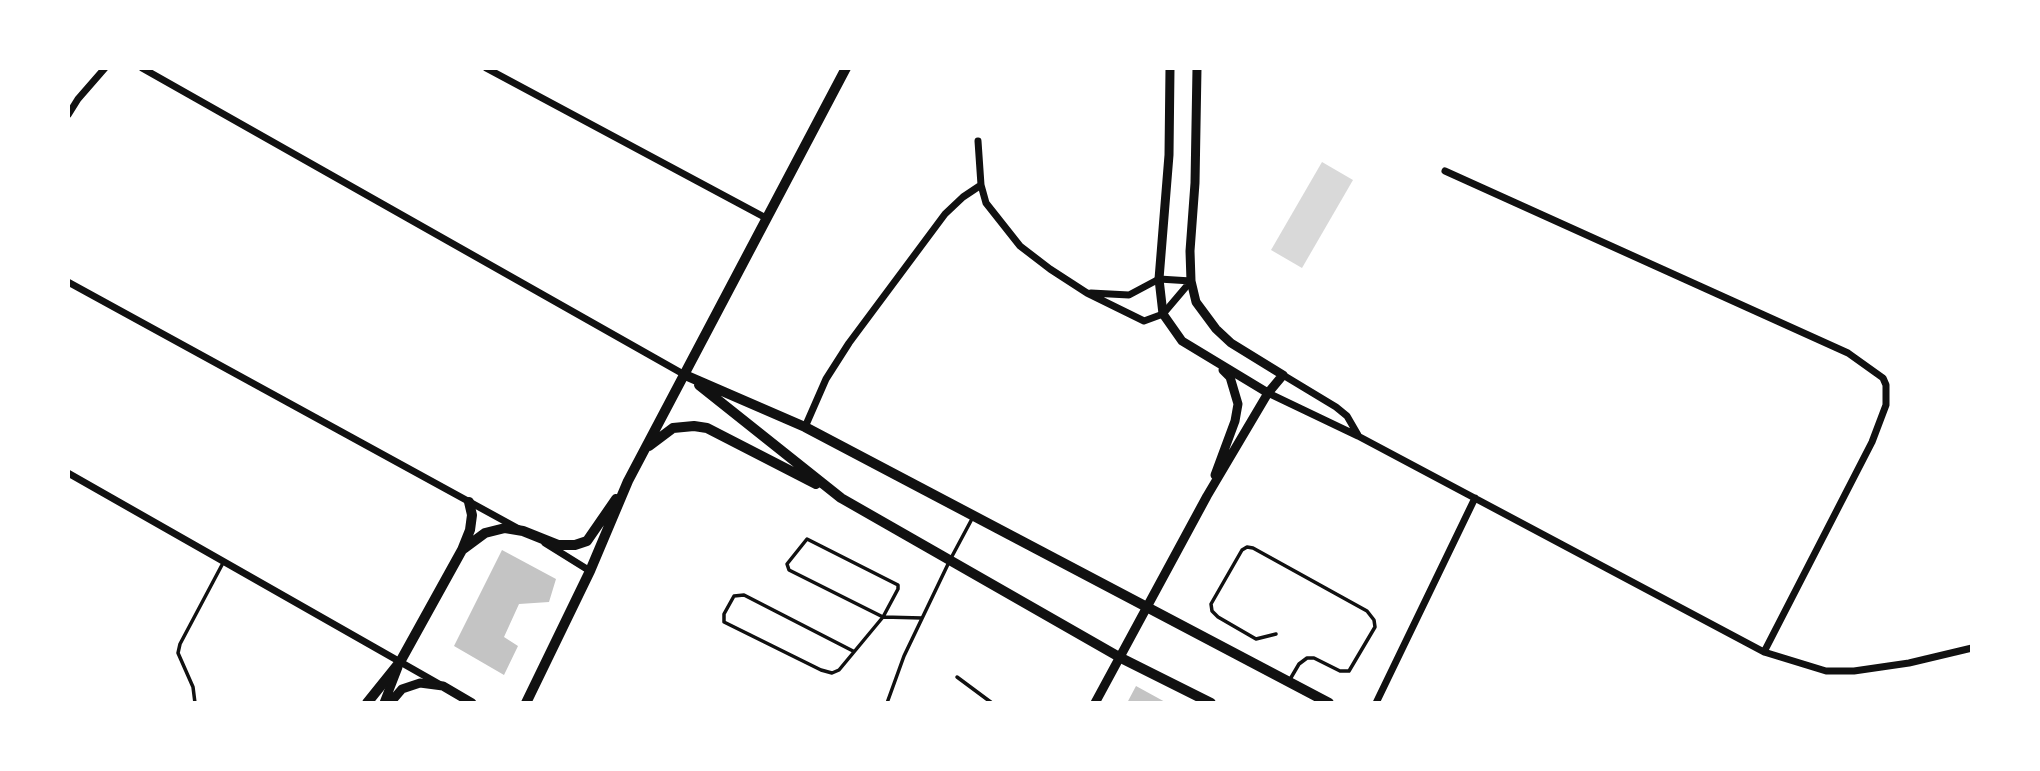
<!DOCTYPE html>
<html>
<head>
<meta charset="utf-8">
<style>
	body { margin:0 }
	#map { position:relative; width:2040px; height:771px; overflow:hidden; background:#fff; font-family:"Work Sans",sans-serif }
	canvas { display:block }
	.frame { position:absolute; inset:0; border:70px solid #fff; pointer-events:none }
</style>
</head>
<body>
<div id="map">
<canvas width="2040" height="771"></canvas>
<div class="frame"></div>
</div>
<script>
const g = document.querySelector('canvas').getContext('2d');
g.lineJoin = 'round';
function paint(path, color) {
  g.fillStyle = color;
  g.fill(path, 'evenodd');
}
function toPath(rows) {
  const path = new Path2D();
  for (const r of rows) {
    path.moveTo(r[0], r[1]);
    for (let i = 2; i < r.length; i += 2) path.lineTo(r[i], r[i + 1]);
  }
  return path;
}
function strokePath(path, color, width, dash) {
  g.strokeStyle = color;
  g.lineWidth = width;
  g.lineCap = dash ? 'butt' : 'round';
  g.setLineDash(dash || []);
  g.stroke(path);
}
paint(toPath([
	[1322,162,1353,180,1302,268,1271,250]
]), '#d9d9d9');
paint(toPath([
	[502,550,556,579,549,602,519,604,504,637,518,646,504,675,454,646],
	[1136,686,1167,703,1127,703]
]), '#c4c4c4');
strokePath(toPath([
	[1276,634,1256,639,1218,617,1212,611,1211,604,1242,550,1247,547,1253,548,1367,611,1374,620,1375,627,1349,671,1340,671,1314,658,1307,658,1299,664,1289,681],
	[853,651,744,595,734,596,724,614,724,622,821,670,832,673,839,670,883,617,898,589,898,585,807,539,787,564,789,570,883,617,922,618],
	[957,677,992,703],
	[195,703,193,687,178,653,180,644,223,563],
	[887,703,904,656,950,560,973,517]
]), '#111', 3.5);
strokePath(toPath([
	[142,68,685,375],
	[486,68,766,218],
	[68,115,78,99,105,68],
	[978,141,981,185,986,203,1020,246,1050,269,1087,293,1144,321,1163,314,1191,281],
	[1445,171,1848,353,1883,378,1886,385,1886,405,1872,442,1764,652],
	[68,282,519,529],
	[1091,293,1129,295,1159,279,1191,281],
	[1283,375,1336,407,1347,416,1358,435],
	[1268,393,1358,436,1764,652,1826,671,1854,671,1909,663,1972,648],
	[805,427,826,379,849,343,945,214,963,197,981,185],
	[68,473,439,684],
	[545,543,590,571],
	[1376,703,1475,498]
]), '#111', 7);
strokePath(toPath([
	[1170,68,1169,155,1159,279,1163,314,1182,341,1268,393],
	[1215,475,1235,421,1238,404,1230,377,1223,370],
	[384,703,398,667],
	[390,703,402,689,420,683,443,686,472,703],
	[1095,703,1207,496,1268,393,1283,375,1231,343,1216,329,1196,302,1191,281,1190,251,1195,183,1197,68]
]), '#111', 9);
strokePath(toPath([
	[685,375,805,427,1329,703],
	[699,385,841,498,1121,658,1211,703],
	[649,446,673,428,694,426,707,428,816,484],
	[462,550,470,530,472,515,469,502],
	[367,703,400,662,462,550,485,533,505,528,523,531,558,545,575,545,587,541,616,499],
	[526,703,590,571,628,481,846,68]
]), '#111', 10);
</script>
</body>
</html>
